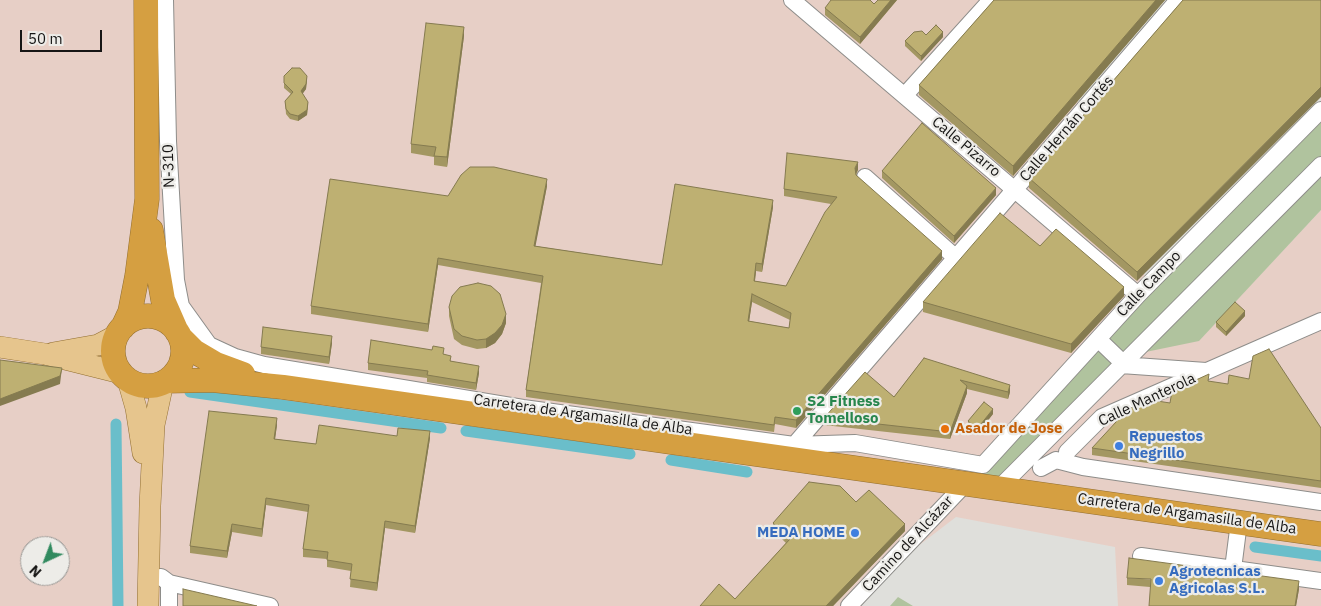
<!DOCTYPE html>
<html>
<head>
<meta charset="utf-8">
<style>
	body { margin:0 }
	#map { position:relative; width:1321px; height:606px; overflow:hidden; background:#dfdfdb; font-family:"IBM Plex Sans",sans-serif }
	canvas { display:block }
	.north { position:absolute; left:20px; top:536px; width:50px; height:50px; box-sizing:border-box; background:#edece8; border:1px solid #979693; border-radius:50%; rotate:223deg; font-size:14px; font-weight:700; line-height:20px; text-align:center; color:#161514 }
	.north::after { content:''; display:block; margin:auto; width:18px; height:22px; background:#318a5f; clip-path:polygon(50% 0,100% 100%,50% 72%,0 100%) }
	.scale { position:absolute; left:20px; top:30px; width:82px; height:22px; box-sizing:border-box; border:2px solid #161514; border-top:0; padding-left:6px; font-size:15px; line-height:18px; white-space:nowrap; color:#161514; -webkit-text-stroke:4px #edece8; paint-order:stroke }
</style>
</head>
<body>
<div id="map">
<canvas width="1321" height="606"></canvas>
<div class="north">N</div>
<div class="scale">50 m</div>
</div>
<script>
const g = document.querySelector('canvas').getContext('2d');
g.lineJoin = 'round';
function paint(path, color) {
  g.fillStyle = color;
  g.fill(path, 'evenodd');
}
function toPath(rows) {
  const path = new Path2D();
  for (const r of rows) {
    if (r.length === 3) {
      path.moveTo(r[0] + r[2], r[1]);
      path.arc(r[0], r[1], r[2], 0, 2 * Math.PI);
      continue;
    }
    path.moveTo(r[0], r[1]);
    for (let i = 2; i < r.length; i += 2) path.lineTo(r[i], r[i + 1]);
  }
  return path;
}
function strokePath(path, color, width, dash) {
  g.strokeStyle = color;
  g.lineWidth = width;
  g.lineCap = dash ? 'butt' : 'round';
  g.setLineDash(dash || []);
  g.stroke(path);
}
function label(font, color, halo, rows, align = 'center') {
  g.font = font + ' "IBM Plex Sans",sans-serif';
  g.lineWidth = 4.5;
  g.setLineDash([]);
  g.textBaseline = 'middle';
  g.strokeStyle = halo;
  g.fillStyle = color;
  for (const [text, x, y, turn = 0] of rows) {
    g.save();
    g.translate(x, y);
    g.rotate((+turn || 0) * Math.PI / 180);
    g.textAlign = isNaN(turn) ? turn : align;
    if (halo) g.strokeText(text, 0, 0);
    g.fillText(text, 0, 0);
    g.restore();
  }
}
paint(toPath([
	[0,0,1056,0,1105,226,1198,341,1321,210,1321,606,1118,606,1115,547,956,517,875,579,850,606,0,606],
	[30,546,60,546,60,576,30,576]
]), '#e7cfc6');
paint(toPath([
	[1321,110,1321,210,1199,341,1131,355,1000,487,966,483],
	[898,597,913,606,890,606]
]), '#b0c39e');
strokePath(toPath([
	[190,392,441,428],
	[116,424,118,606],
	[466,431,630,454],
	[671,460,747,472],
	[1255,547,1321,556]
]), '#6abeca', 11);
const minor = toPath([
	[165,0,168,141,176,280,181,306,209,345,235,357,264,365,523,408,794,445,855,443,983,465,1138,295,1321,110],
	[792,0,1138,295],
	[905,95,991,0],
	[865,177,955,257],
	[1098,339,1123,363],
	[1121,365,1206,371],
	[790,450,1178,0],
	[1067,452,1102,417,1321,321],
	[1041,468,1056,460,1083,467,1321,502],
	[1000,487,1321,165],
	[1141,556,1321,581],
	[1233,569,1239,522],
	[161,577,169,583,169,606],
	[169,583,270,606],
	[849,606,966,483]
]);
const major = toPath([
	[0,347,45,354,121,373],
	[53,353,98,345,117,335],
	[128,380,136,408,143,453],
	[148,606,150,506,154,425,163,383]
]);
const highway = toPath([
	[151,230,163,300,177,332],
	[148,351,35],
	[123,327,130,312,137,276,147,199,146,0],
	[180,337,194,351,216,364,243,374],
	[166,381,212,380,283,387,1321,534]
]);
strokePath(minor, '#8e8d8a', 18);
strokePath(major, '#926f31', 22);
strokePath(highway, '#926f31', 25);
strokePath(minor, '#fff', 16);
strokePath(major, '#e6c58d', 21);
strokePath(highway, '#d59f41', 24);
paint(toPath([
	[878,0,897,0,860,44,825,15,825,8,874,4],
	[994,0,1165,0,1013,176,919,95,919,85],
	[1183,0,1137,281,1029,188,1029,178],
	[926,35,943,37,921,61,905,46,905,41],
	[464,36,447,167,434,165,434,157,411,153,411,144],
	[284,76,307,81,306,89,302,94,308,107,307,115,298,121,290,119,286,114,285,101,291,94,284,88],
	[858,170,856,175,942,259,796,428,775,424,774,432,526,397,526,390,541,283,438,265,428,332,311,314,311,306,448,196,547,186,535,246,662,265,773,207,762,272,756,271,755,281,786,286,831,204,784,196,784,189],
	[752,302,790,320,789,328,749,321],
	[882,171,996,195,954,243,882,178],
	[1040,246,1124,296,1071,353,923,312,923,302],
	[449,307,506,323,502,334,495,343,486,348,477,349,462,345,454,339,449,316],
	[1245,316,1226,336,1216,327,1216,322],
	[332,343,329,364,261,354,261,347],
	[444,354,451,361,479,373,476,390,427,382,427,378,368,370,368,363],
	[924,358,1010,392,1008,399,967,389,967,393,950,439,824,425,824,418,894,397],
	[1209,381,1321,428,1321,488,1092,455,1092,448],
	[993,414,977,434,968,426,968,421],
	[277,425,275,439,316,444,397,436,430,438,415,533,385,528,377,591,350,587,351,571,327,567,327,559,303,557,303,549,308,512,266,505,262,537,232,532,227,558,190,553,190,546],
	[856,502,905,531,833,606,700,606,735,599,786,543,773,530,773,523],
	[1127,578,1299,589,1296,606,1150,587,1127,585]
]), '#a39762');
paint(toPath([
	[891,0,897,0,860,44,860,37],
	[1156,0,1165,0,1013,176,1013,166],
	[464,27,464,36,447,167,447,157],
	[943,32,943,37,921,61,921,56],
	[307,76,306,89,301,96,301,91],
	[1321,87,1321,97,1137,281,1137,272],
	[308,102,307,115,298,121,298,116],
	[858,162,858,170,855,175,855,168],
	[547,179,547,186,534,254,534,246],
	[996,188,996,195,954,243,954,236],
	[773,200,773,207,762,272,762,264],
	[942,251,942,259,796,428,796,420],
	[438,258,438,265,428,332,428,324],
	[756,263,756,271,754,288,754,281],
	[1124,287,1124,296,1071,353,1071,344],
	[752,294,752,302,748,329,748,321],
	[1245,311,1245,316,1226,336,1226,332],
	[506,314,506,323,502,334,495,343,486,348,486,339],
	[332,336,332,343,329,364,329,357],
	[479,366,479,373,476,390,476,383],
	[62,368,60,384,0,406,0,399],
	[1010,385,1010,392,1008,399,1008,392],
	[967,386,967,393,950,439,950,432],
	[993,409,993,414,977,434,977,429],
	[277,418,277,425,274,446,274,439],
	[430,431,430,438,415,533,415,526],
	[266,498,266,505,262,537,262,529],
	[385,521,385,528,377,591,377,583],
	[232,524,232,532,227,558,227,551],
	[905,524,905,531,833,606,826,606],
	[1299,581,1299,589,1296,606,1295,606]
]), '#857b50');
const building = toPath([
	[831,0,870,0,874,4,878,0,891,0,860,37,825,8,831,0],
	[994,0,1156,0,1013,166,919,85,994,0],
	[1183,0,1321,0,1321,87,1137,272,1029,178,1183,0],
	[426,23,464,27,447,157,434,156,436,147,411,144,426,23],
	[936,25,943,32,921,56,905,41,914,32,922,31,926,35,936,25],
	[292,68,300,68,307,76,306,84,301,91,308,102,307,110,298,116,290,114,286,109,285,101,293,92,284,83,284,76,292,68],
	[922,123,996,188,954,236,882,171,922,123],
	[787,153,858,162,855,168,856,175,942,251,796,420,775,417,774,425,526,390,543,276,438,258,428,324,311,306,330,179,448,196,461,175,470,167,494,167,547,179,534,246,662,265,675,184,773,200,762,264,756,263,754,281,786,286,825,212,837,197,784,189,787,153],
	[752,294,791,313,789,328,748,321,752,294],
	[1000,213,1040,246,1056,229,1124,287,1071,344,923,302,1000,213],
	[478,283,491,286,500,294,506,314,502,325,495,333,486,339,477,340,462,336,454,329,449,307,452,296,460,287,478,283],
	[1235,302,1245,311,1226,332,1216,322,1235,302],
	[263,327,332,336,329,357,261,347,263,327],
	[371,340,432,350,433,346,444,348,443,354,451,356,450,361,479,366,476,383,427,375,428,371,368,363,371,340],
	[1269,349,1321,428,1321,481,1092,448,1128,409,1151,400,1170,403,1172,391,1209,374,1208,381,1228,384,1229,375,1249,379,1253,356,1269,349],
	[924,358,1010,385,1008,392,960,380,967,386,950,432,824,418,865,372,894,397,924,358],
	[0,360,62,368,60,376,0,399,0,360],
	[984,402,993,409,977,429,968,421,984,402],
	[209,411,277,418,274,439,316,444,319,425,397,436,398,428,430,431,415,526,385,521,377,583,350,579,352,564,327,560,328,552,303,549,309,505,266,498,262,529,232,524,227,551,190,546,209,411],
	[809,482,840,486,856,502,869,490,905,524,826,606,700,606,719,584,735,599,790,539,773,523,809,482],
	[1129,558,1299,581,1295,606,1149,606,1151,579,1127,578,1129,558],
	[183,589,257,606,183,606,183,589]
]);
paint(building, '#beb072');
strokePath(building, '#857b50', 1);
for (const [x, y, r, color] of [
	[797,411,5,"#2e9e5b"],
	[945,429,5,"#e8710a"],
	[1119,446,5,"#3f7fe0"],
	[855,533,5,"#3f7fe0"],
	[1159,581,5,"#3f7fe0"]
]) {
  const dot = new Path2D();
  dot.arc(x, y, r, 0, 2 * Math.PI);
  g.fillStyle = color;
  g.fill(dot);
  strokePath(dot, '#edece8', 2);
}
label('15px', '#161514', '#edece8', [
	["Calle Hernán Cortés",1067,129,-49],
	["Calle Pizarro",966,147,40],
	["N-310",169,166,-92],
	["Calle Campo",1149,284,-46],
	["Calle Manterola",1147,400,-25],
	["Carretera de Argamasilla de Alba",583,415,8],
	["Carretera de Argamasilla de Alba",1187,514,8],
	["Camino de Alcázar",908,544,-47]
]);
label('bold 15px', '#27864d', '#edece8', [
	["S2 Fitness",807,402],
	["Tomelloso",807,419]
], 'left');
label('bold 15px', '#c56008', '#edece8', [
	["Asador de Jose",955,429]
], 'left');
label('bold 15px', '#366cbe', '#edece8', [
	["Repuestos",1129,437],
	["Negrillo",1129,454],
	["MEDA HOME",845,533,"right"],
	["Agrotecnicas",1169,572],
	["Agricolas S.L.",1169,589]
], 'left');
</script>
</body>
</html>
